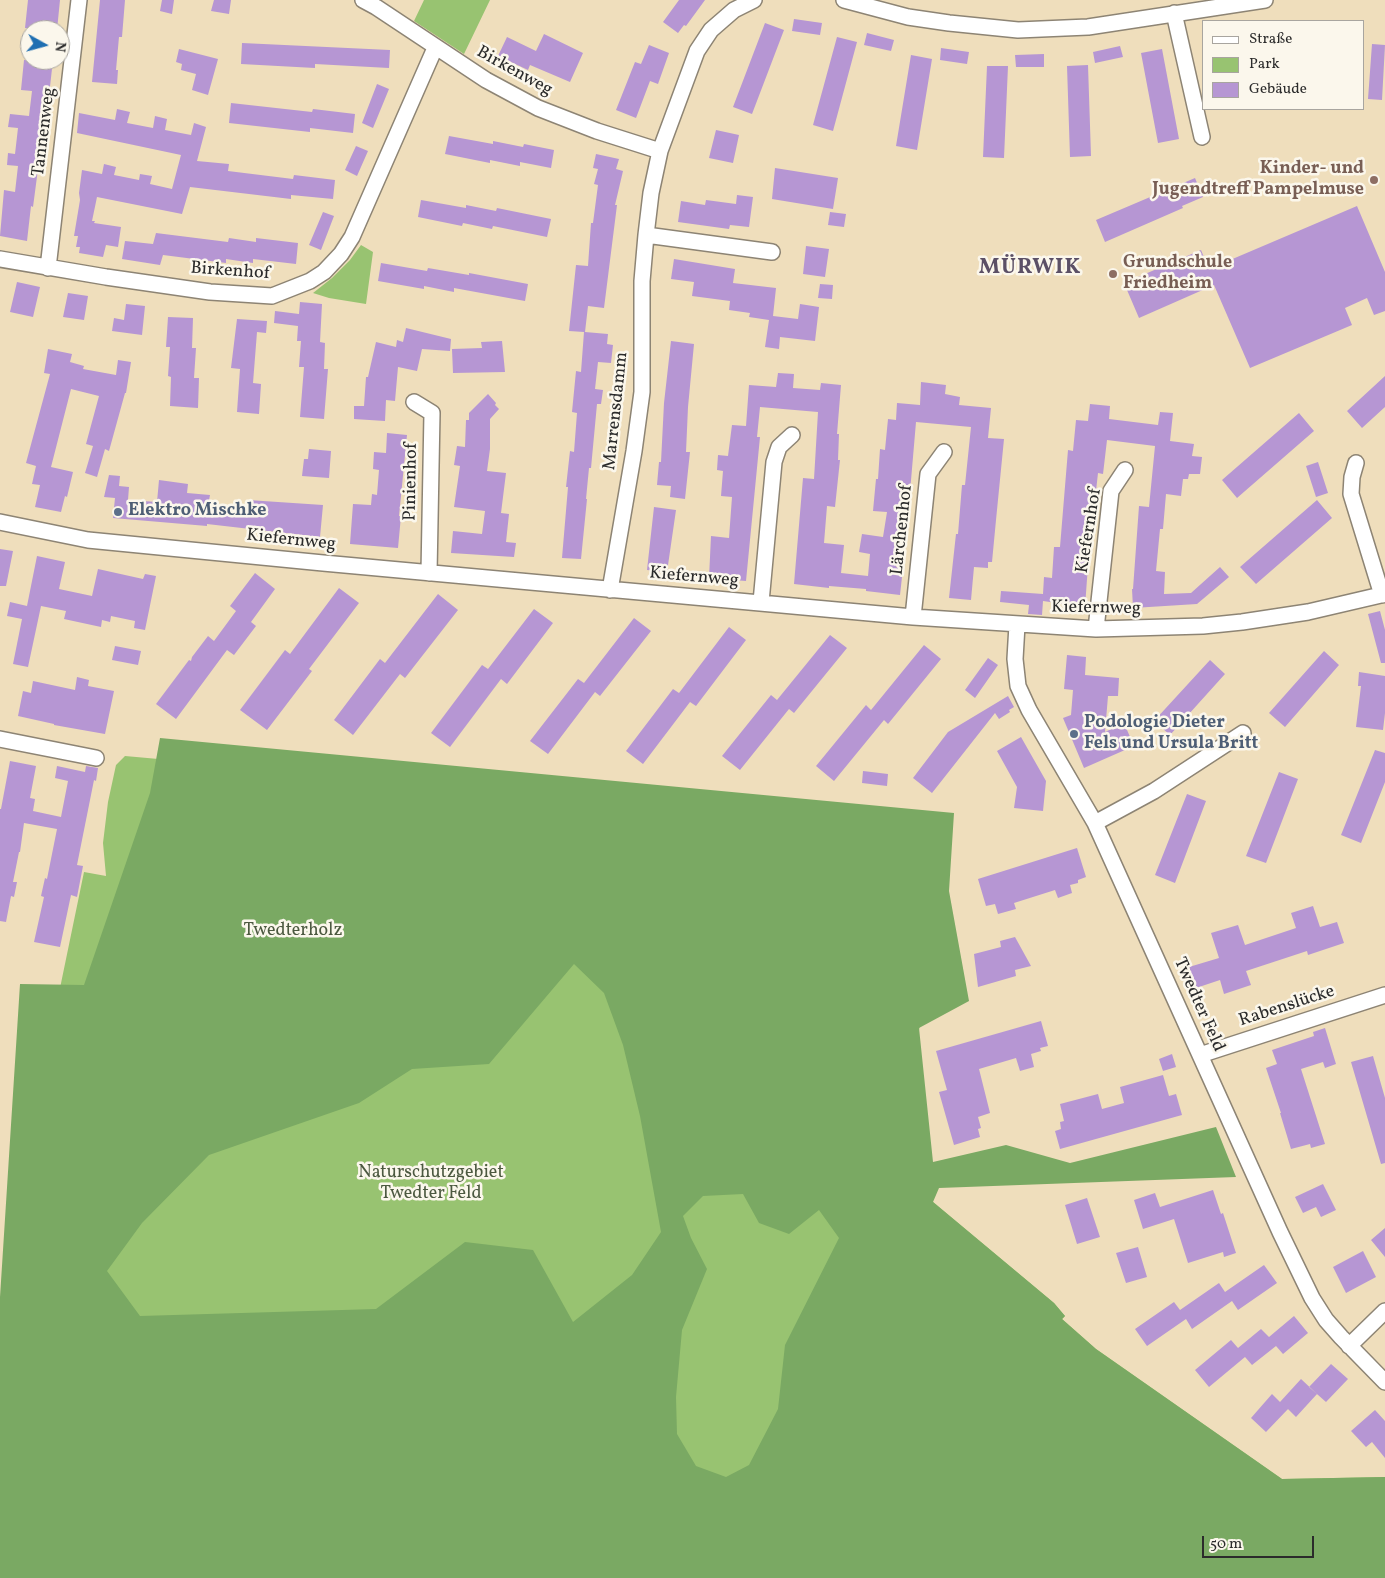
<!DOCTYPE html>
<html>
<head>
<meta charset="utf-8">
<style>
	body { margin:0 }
	#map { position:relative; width:1385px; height:1578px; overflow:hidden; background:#efdebc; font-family:Vollkorn,serif }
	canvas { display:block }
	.legend { position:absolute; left:1202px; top:20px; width:162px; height:90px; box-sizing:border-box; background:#fbf7ec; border:1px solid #a8a59f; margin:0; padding:6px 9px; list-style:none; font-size:15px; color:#2b2b2b }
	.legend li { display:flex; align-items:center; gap:10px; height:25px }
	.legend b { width:25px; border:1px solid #a8a59f }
	.north { position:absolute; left:20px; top:20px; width:50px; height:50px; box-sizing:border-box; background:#fbf7ec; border:1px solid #a8a59f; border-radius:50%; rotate:97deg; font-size:14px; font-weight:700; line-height:20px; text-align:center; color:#2b2b2b }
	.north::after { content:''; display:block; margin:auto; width:18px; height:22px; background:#1f6fb2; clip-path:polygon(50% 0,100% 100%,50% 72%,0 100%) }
	.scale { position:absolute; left:1202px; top:1536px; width:112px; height:22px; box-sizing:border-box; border:2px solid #2b2b2b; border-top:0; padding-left:6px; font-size:15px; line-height:18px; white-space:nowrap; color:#2b2b2b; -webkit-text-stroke:4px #fbf7ec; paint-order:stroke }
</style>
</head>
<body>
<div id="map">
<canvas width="1385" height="1578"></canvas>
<ul class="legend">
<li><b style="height:6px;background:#fff"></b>Straße</li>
<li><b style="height:14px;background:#98c371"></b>Park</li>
<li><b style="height:14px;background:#b696d3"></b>Gebäude</li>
</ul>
<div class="north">N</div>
<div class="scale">50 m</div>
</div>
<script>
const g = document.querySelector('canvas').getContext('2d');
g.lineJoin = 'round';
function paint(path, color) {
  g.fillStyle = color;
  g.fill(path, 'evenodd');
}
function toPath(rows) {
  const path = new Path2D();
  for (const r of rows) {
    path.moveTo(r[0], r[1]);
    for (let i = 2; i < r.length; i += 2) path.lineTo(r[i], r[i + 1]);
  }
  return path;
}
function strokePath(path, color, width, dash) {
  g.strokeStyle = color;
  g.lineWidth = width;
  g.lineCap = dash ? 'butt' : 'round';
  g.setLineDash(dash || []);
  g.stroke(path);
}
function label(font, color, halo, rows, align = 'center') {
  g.font = font + ' Vollkorn,serif';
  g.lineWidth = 5;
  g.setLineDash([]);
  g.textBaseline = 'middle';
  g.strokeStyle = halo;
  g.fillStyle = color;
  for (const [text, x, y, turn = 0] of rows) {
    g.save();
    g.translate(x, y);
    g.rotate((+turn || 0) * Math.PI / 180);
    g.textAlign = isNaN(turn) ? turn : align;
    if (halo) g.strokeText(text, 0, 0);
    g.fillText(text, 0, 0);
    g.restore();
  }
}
paint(toPath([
	[424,0,490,0,464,54,414,21],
	[361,245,373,252,366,304,329,298,313,293,332,278,350,260],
	[125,756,270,769,920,1024,896,1171,1054,1303,1065,1316,1062,1319,1096,1349,1282,1479,1385,1477,1385,1578,0,1578,0,1347,41,1080,84,872,106,876,103,843,108,802,116,765]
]), '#98c371');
paint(toPath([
	[160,738,954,813,949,891,969,1001,919,1028,933,1162,1006,1145,1070,1163,1216,1127,1236,1177,939,1188,933,1202,1054,1303,1065,1316,1062,1319,1096,1349,1282,1479,1385,1477,1385,1578,0,1578,0,1297,20,984,84,985,150,793],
	[574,964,604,993,623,1045,640,1116,661,1232,632,1275,573,1322,533,1250,465,1242,376,1309,140,1316,107,1271,142,1223,209,1155,359,1103,412,1069,489,1064],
	[743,1194,759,1223,789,1234,819,1210,839,1238,785,1345,778,1409,749,1465,726,1477,696,1466,677,1434,676,1397,682,1330,707,1269,691,1238,683,1216,703,1196]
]), '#7aa963');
paint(toPath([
	[28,0,60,0,57,30,25,28],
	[100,0,125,0,122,37,119,37,116,70,118,70,117,84,92,82],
	[162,0,174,0,172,14,160,11],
	[214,0,231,0,229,14,211,11],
	[679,0,705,0,686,26,684,25,678,33,663,22],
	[794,19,822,23,820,35,792,31],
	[765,23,784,30,752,114,733,107],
	[867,33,894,40,891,51,864,45],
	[544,34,583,53,570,82,530,65,528,70,498,56,507,37,536,51],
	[837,37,857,42,833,131,813,125],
	[242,43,390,50,389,68,315,64,315,68,241,64],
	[1372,44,1385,45,1382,100,1368,99],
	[649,45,669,53,658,84,650,81,636,118,616,110,635,62,641,64],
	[1120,46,1123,57,1095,63,1093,52],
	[941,48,969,52,967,64,940,60],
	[179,49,218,59,208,95,192,90,196,74,181,70,182,64,176,62],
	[1162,49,1179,139,1158,143,1141,53],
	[1044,54,1044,67,1016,67,1015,55],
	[911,55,932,59,917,150,896,146],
	[24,60,53,60,45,131,43,131,33,207,31,206,27,241,0,236,4,190,15,192,18,166,7,165,8,153,15,154,18,128,8,127,10,114,29,116,32,91,21,90],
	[1088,65,1091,156,1070,157,1067,66],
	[987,66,1008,66,1004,158,983,157],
	[377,84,389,89,373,128,362,123],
	[231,103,312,112,313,109,355,114,353,133,310,128,310,132,229,123],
	[117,109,130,112,127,123,153,128,155,116,167,119,165,130,191,135,194,123,206,127,197,161,229,164,228,171,293,179,294,175,335,180,333,199,291,195,291,199,190,187,182,214,97,197,92,221,95,221,94,223,121,227,118,247,106,245,103,257,79,253,80,247,76,247,78,236,74,236,80,200,79,193,82,170,102,174,104,164,116,167,114,175,139,180,140,174,152,176,150,184,172,189,181,155,77,133,79,113,115,120],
	[716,130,739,135,733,163,709,158],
	[449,136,493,144,493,141,523,147,524,144,554,150,551,168,520,162,520,166,490,160,490,163,445,154],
	[356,146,368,151,357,176,345,170],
	[596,154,619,159,616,169,623,171,615,205,617,205,604,308,588,306,585,332,608,334,607,344,613,345,611,363,598,362,595,389,603,390,601,404,597,404,591,468,589,468,586,499,587,499,581,559,562,558,568,487,566,487,570,451,574,452,577,413,572,412,576,371,581,372,584,332,569,331,576,265,588,266,591,223,593,223,598,185,594,184,598,169,593,168],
	[775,168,838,178,833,209,772,199],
	[1195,178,1203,197,1182,206,1183,208,1105,242,1096,220],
	[737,195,753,197,749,227,730,225,729,229,678,222,681,201,705,205,706,200,736,204],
	[421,200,466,208,466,205,496,211,497,208,551,219,547,237,493,226,492,229,463,223,462,226,418,217],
	[1357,206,1385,272,1385,311,1374,315,1367,298,1345,308,1352,325,1250,368,1214,285,1139,318,1124,283,1201,250,1209,269],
	[323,212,334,216,321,250,309,245],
	[830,212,846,214,844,227,828,225],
	[156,233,228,242,229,238,256,242,256,238,298,243,296,264,253,259,253,263,226,259,226,263,163,255,160,265,122,259,125,241,153,244],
	[806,246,829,249,825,277,803,274],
	[674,259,735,269,733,283,776,288,773,316,798,319,800,304,819,307,815,341,780,337,779,349,765,347,769,320,749,317,750,313,729,310,730,301,692,296,694,282,671,279],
	[381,263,427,271,428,268,469,275,469,273,528,284,525,301,454,288,454,292,424,286,424,289,378,281],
	[17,282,40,287,33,317,10,312],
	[820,284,833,285,832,299,818,298],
	[68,293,88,296,84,320,63,317],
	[300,302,322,304,320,342,325,343,324,369,328,369,324,419,300,417,304,367,299,367,301,341,297,341,298,326,274,323,275,311,299,314],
	[126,304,145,306,142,335,112,331,114,318,124,320],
	[168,317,193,318,192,348,196,348,194,378,199,378,198,408,170,406,171,377,168,376,170,347,166,347],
	[237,319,267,321,266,333,257,332,253,383,261,384,259,414,237,412,240,369,231,368],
	[406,328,451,339,450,351,422,349,417,371,398,367,395,401,386,400,385,421,354,419,354,406,364,406,366,377,368,377,376,342,396,347,397,340,403,342],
	[502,341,505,372,453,373,452,349,482,348,481,342],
	[671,341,694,344,688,407,686,452,690,452,685,499,670,497,671,486,657,485,659,462,661,462,664,403],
	[48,349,72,354,70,362,84,366,83,369,116,375,118,360,131,362,126,393,125,393,109,451,105,449,97,477,85,473,93,446,86,444,99,396,71,389,51,467,73,472,67,497,65,496,61,512,35,507,40,485,32,484,36,466,26,463,50,374,44,373],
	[778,373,794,374,793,388,820,390,821,383,841,385,837,434,839,434,838,460,840,460,835,507,827,506,824,543,844,545,841,573,868,576,870,554,859,552,862,534,883,537,887,512,873,511,876,479,878,479,880,449,885,450,888,419,896,420,897,403,920,405,921,382,946,385,945,394,960,397,959,405,991,408,988,438,1004,439,996,520,992,562,988,562,988,568,974,567,971,600,949,598,956,534,958,534,962,485,965,485,971,427,916,422,907,527,904,543,899,543,896,567,903,568,900,595,866,591,866,589,829,586,829,588,794,584,803,478,814,479,818,412,760,407,757,437,760,437,746,581,709,578,711,536,729,538,732,497,721,496,723,471,717,470,718,455,728,456,732,425,746,426,749,385,776,387],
	[1385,376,1385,407,1362,428,1347,411],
	[488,394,496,403,495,405,499,409,490,419,490,449,487,471,506,473,501,513,509,514,506,542,516,543,514,557,451,553,453,531,482,534,485,511,454,507,460,466,454,465,457,446,465,447,466,420,469,420,469,413],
	[1090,404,1110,406,1109,419,1158,425,1160,412,1173,413,1170,441,1194,444,1192,456,1202,457,1200,474,1189,474,1188,479,1183,479,1181,496,1166,494,1163,529,1160,529,1156,571,1165,572,1164,594,1191,593,1220,567,1229,577,1197,604,1133,608,1132,589,1133,589,1139,506,1149,507,1155,446,1107,440,1103,474,1098,473,1095,500,1097,500,1095,523,1091,523,1085,607,1043,601,1042,615,1028,614,1029,605,1000,602,1001,591,1043,594,1044,577,1052,578,1054,547,1060,547,1068,450,1073,451,1076,420,1088,421],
	[1299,413,1314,431,1237,498,1222,480],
	[387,433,407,435,399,516,401,516,398,548,350,544,353,504,371,505,372,494,377,495,379,470,373,469,374,452,386,453],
	[309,449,331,451,329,478,302,476,304,459,308,459],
	[1318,462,1328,493,1316,497,1306,466],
	[109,475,120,476,119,486,129,487,128,500,157,502,159,480,188,484,187,493,210,495,208,506,247,510,248,500,323,505,320,537,207,524,207,526,113,518,115,498,104,497],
	[1317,500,1332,518,1256,584,1240,567],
	[654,507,676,510,667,572,647,570],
	[0,549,13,551,6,586,0,586],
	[37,556,65,562,59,589,92,596,98,569,143,579,145,574,156,576,145,630,134,628,135,621,111,616,110,622,102,620,101,627,64,619,66,611,41,606,28,667,13,664,22,619,7,616,10,602,27,606],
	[255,573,275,589,251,622,256,626,234,655,227,650,176,719,156,704,189,660,191,661,192,657,208,636,214,641,236,611,230,606],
	[339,588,359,603,309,669,312,671,267,730,240,710,285,650,290,654],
	[438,594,458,610,405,678,400,674,353,735,334,720,380,659,385,663],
	[534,609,553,623,507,684,501,679,450,747,431,733,482,665,488,669],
	[1380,611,1385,630,1385,663,1381,663,1368,614],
	[634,618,651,631,600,696,595,692,548,754,530,741,578,679,584,683],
	[729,627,746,640,696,706,690,702,643,764,626,751,673,689,679,693],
	[830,635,847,648,794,713,789,709,740,770,722,756,771,695,777,700],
	[924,645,941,659,888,724,884,720,834,781,816,766,866,705,871,710],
	[115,646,141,651,138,665,112,660],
	[1324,651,1339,665,1285,727,1269,713],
	[1067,655,1086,657,1085,675,1119,678,1118,696,1108,696,1105,732,1124,723,1134,746,1084,768,1063,718,1071,715,1073,690,1064,689],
	[988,658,998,665,975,698,965,690],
	[1210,660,1225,674,1170,735,1154,721],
	[1359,672,1385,676,1385,713,1383,730,1356,727,1361,686,1358,686],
	[77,677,89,680,88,686,114,691,105,734,54,725,54,724,18,716,23,691,31,693,33,681,75,690],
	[1008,696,1014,707,1009,710,1010,712,999,719,995,713,932,793,913,778,948,732],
	[1021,737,1046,781,1043,811,1014,808,1017,787,997,751],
	[1375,750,1385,753,1385,782,1361,843,1341,835],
	[10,761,36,766,30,798,35,799,33,811,61,817,68,781,55,778,57,766,85,772,86,766,98,768,96,781,94,780,77,865,83,866,77,897,71,895,60,947,34,942,44,897,41,896,45,878,47,879,57,829,24,823,20,852,19,852,13,882,17,882,14,897,11,896,6,922,0,921,0,809,1,809],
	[863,771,888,774,887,786,862,783],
	[1279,772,1298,779,1266,863,1246,856],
	[1187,794,1206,801,1175,883,1155,875],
	[1077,848,1086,877,1078,880,1078,883,1070,885,1072,893,1058,898,1055,890,1014,903,1016,909,998,914,995,904,986,906,978,879],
	[1313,906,1320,927,1337,922,1344,943,1308,955,1307,951,1246,971,1251,985,1224,994,1220,980,1196,988,1189,967,1219,958,1211,933,1238,925,1245,945,1296,928,1291,913],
	[1015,937,1031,966,1015,970,1016,976,978,987,974,954,1001,947,1000,941],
	[1041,1021,1048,1046,1040,1048,1041,1051,1031,1054,1034,1067,1020,1071,1016,1058,979,1069,990,1113,978,1117,981,1128,978,1129,980,1137,954,1145,939,1092,947,1090,936,1051],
	[1325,1028,1336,1064,1325,1068,1323,1062,1301,1069,1325,1144,1311,1148,1310,1144,1291,1149,1280,1113,1281,1113,1266,1068,1277,1064,1272,1050,1314,1036,1313,1032],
	[1172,1054,1176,1067,1163,1071,1159,1059],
	[1373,1056,1385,1098,1385,1163,1381,1164,1351,1062],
	[1163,1075,1169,1096,1176,1094,1182,1115,1060,1149,1055,1131,1061,1129,1060,1122,1064,1121,1060,1104,1098,1094,1102,1109,1124,1103,1120,1087],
	[1323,1184,1336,1210,1321,1217,1316,1207,1303,1213,1295,1197],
	[1213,1190,1221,1214,1223,1213,1236,1253,1224,1257,1223,1252,1188,1263,1174,1219,1143,1229,1134,1200,1155,1193,1160,1207],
	[1087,1198,1100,1237,1077,1244,1065,1205],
	[1385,1228,1385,1257,1371,1240],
	[1138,1247,1147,1277,1126,1283,1116,1253],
	[1363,1251,1376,1277,1346,1293,1333,1267],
	[1264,1265,1277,1283,1238,1310,1232,1301,1192,1329,1186,1319,1147,1346,1135,1329,1174,1302,1180,1310,1219,1283,1225,1292],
	[1294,1316,1308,1333,1283,1354,1276,1346,1252,1365,1245,1357,1209,1387,1195,1370,1231,1340,1238,1348,1261,1329,1269,1337],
	[1331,1364,1348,1379,1326,1402,1309,1387],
	[1301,1379,1317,1394,1296,1417,1282,1403,1288,1409,1266,1432,1251,1418,1272,1394,1280,1402],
	[1375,1410,1385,1421,1385,1458,1372,1442,1366,1447,1351,1431]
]), '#b696d3');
const street = toPath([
	[363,0,376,7,486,80,538,108,597,131,660,151],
	[844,0,908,17,949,23,1018,30,1088,27,1265,0],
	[1174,13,1202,137],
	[646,235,772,252],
	[0,259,106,277,210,292,272,296,310,281,324,272,341,254,352,237,435,48],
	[48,268,79,0],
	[414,402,432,413,429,573],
	[1356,463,1352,477,1351,494,1382,595],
	[0,522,88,540,323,563,913,617,1096,629,1203,626,1242,622,1308,612,1385,594],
	[610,590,634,451,642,392,642,281,646,235,651,193,660,151,697,51,711,30,734,10,754,0],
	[761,602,774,462,779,447,792,435],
	[913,617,928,474,944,452],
	[1017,625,1015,659,1018,686,1029,710,1095,823,1280,1232,1312,1298,1326,1320,1341,1337,1385,1382],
	[1096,629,1111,491,1125,470],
	[0,739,96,758],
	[1095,823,1154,791,1243,733],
	[1200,1055,1385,995],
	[1349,1346,1385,1311]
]);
strokePath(street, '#8d8474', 18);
strokePath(street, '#fff', 15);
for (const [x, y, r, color] of [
	[1374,180,5,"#8d6e63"],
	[1113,274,5,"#8d6e63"],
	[118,512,5,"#5c6f8a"],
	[1074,734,5,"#5c6f8a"]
]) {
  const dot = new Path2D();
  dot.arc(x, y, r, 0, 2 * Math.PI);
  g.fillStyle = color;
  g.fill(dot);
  strokePath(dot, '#fbf7ec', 2);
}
label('18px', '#2b2b2b', '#fbf7ec', [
	["Birkenweg",514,72,29],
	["Tannenweg",45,132,-83],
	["Birkenhof",230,272,4],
	["Marrensdamm",617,411,-84],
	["Pinienhof",412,482,-89],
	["Lärchenhof",903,530,-84],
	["Kiefernhof",1090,531,-81],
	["Kiefernweg",291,541,6],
	["Kiefernweg",694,578,5],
	["Kiefernweg",1096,609,1],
	["Twedter Feld",1198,1005,66],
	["Rabenslücke",1287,1007,-18]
]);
label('bold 18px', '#785e54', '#fbf7ec', [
	["Kinder- und",1364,170],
	["Jugendtreff Pampelmuse",1364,191],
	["Grundschule",1123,264,"left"],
	["Friedheim",1123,285,"left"]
], 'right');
label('bold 18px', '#4e5e75', '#fbf7ec', [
	["Elektro Mischke",128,512],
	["Podologie Dieter",1084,724],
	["Fels und Ursula Britt",1084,745]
], 'left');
label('18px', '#4c5940', '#fbf7ec', [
	["Twedterholz",293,932],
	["Naturschutzgebiet",431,1174],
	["Twedter Feld",431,1195]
]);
g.letterSpacing = '1px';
label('bold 22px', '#5c5066', '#fbf7ec', [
	["MÜRWIK",1030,269]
]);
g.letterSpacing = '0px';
</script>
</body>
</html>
